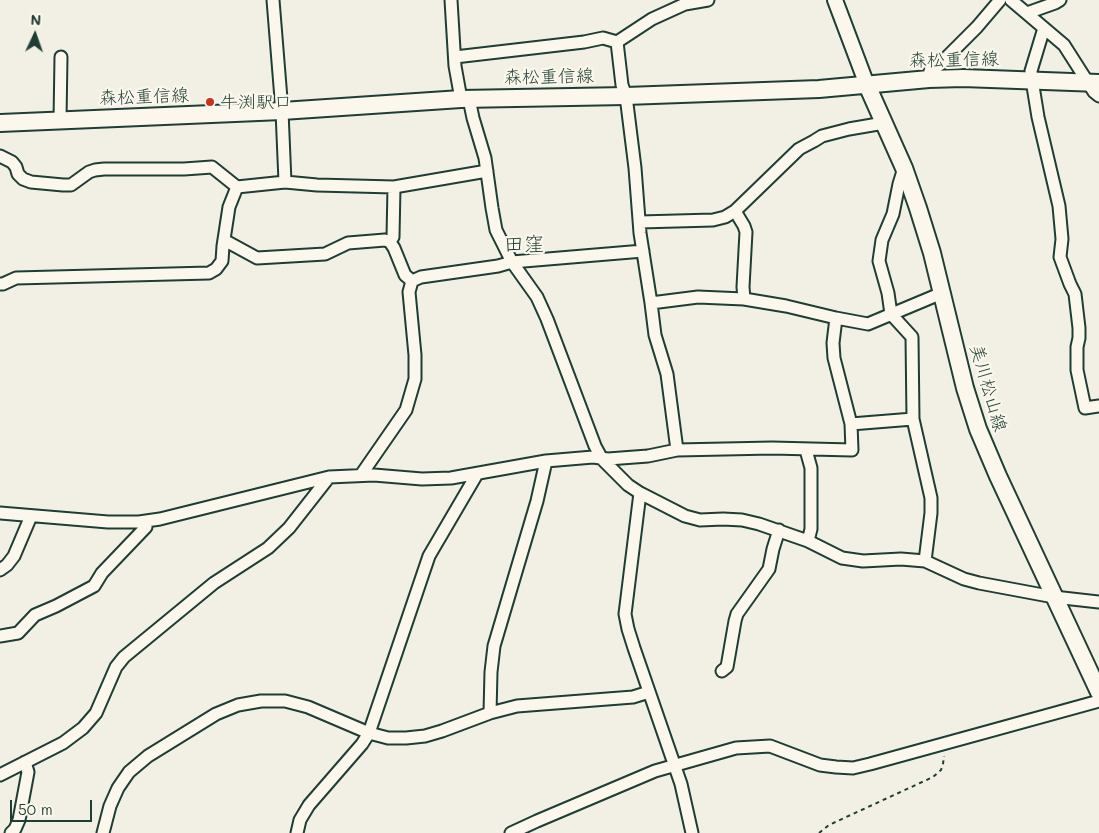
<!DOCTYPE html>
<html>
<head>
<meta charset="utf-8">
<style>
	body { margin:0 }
	#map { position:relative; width:1099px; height:833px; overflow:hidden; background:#f2f0e5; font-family:Mali,sans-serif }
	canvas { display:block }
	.north { position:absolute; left:10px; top:10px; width:50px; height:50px; -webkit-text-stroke:4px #fbf7ec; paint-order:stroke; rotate:3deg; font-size:14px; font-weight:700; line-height:20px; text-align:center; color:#1f3d34 }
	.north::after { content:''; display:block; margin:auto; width:18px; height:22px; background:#1f3d34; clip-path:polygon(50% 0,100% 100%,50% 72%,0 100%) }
	.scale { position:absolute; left:10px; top:800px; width:82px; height:22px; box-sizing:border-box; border:2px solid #1f3d34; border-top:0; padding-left:6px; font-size:15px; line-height:18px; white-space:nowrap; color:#1f3d34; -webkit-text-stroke:4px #fbf7ec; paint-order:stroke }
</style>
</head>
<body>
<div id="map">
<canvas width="1099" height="833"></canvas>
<div class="north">N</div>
<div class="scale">50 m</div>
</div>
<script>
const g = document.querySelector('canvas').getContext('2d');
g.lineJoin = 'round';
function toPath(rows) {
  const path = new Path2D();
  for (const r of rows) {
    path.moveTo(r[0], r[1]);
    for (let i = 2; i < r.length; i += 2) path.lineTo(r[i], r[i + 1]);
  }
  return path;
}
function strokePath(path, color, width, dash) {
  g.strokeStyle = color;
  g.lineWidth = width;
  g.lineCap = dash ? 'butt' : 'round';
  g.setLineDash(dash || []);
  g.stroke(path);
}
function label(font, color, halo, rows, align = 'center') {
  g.font = font + ' Mali,"Klee One",sans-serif';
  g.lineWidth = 4.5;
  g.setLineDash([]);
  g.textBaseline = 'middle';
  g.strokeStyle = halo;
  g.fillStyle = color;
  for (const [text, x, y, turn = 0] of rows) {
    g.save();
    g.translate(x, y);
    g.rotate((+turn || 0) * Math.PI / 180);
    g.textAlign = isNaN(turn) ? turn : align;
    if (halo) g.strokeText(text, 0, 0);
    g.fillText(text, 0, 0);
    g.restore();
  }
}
const minor = toPath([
	[273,0,282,111,285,182],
	[451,0,455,66,461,99],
	[708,0,685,4,652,19,617,42,622,85,626,96,635,168,640,233,651,303,698,297,744,299,786,306,836,318,868,324,942,293],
	[1011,0,1064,45,1094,92,1099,96],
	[1027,13,1055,3,1060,0],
	[1044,28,1031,71,1032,80,1038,117,1059,206,1062,239,1060,257,1070,284,1075,294,1079,328,1079,338,1077,347,1077,370,1085,408,1099,406],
	[455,57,584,42,603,38,617,42],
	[929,79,930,71,938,66,977,27,1000,0],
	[469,99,473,118,485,158,492,208,496,230,512,262,537,297,547,319,595,446,602,459,628,485,640,493,685,516,700,520,723,519,742,520,759,524,808,541,842,558,863,561,901,559,925,561,964,579,979,583,1054,597,1099,602],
	[60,120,61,57],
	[0,156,12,162,16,167,18,174,23,179,31,182,63,185,71,185,89,172,95,170,104,169,184,169,212,167,237,187,285,182,317,185,394,187,487,171],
	[904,168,899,184,893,214,882,240,879,261,888,293,891,314,912,337,913,419,931,498,931,513,925,561],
	[735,211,744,226,746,232,743,287,744,299],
	[640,222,713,220,725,217,735,211,799,149,814,141,822,136,849,129,884,123],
	[224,240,257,258,325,254,348,243,385,240,390,242,394,248,405,275,412,281],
	[390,242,393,237,394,187],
	[0,284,3,284,16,278,209,273,216,269,222,261,223,246,229,207,237,187],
	[651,303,655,335,667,374,677,450],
	[851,424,913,419],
	[806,450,811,468,811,529,808,541],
	[361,475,406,410,415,379,415,355,409,292,412,281,421,277,498,266,512,262,643,251],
	[640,493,625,614,628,629,634,648,681,784,692,833],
	[0,513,108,522,139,522,160,519,329,477,374,475,422,479,451,478,546,461,593,457,608,459,648,456,677,450,772,448,852,450,851,424,834,358,833,343,836,318],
	[0,570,7,565,14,556,31,516],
	[0,636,18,633,35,615,56,606,94,586,102,573,146,527,146,521],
	[722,671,727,667,735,621,737,614,769,569,773,549,779,530],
	[490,713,491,672,494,646,537,501,546,461],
	[0,775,63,743,83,728,96,713,116,667,124,657,214,583,268,548,289,528,329,477],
	[11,833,15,829,19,820,28,772,25,762],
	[103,833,110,806,118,788,129,772,148,756,216,714,238,705,261,701,285,701,308,707,369,733,388,738,406,738,425,736,442,731,490,713,517,706,633,697,649,692],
	[297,833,300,820,309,805,362,744,369,733,429,556,477,474],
	[511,833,537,821,655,771,736,748,770,746,820,765,836,767,853,768,870,764,1099,701]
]);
const tertiary = toPath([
	[835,0,867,85]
]);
const secondary = toPath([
	[867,85,904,168,918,208,932,253,965,388,978,429,998,476,1099,692],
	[0,123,282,111,461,99,626,96,819,89,929,79,963,78,1099,83]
]);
strokePath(minor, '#1f3d34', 15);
strokePath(tertiary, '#1f3d34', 18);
strokePath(secondary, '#1f3d34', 20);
strokePath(toPath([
	[819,833,829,825,933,777,941,770,943,764,944,756]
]), '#1f3d34', 2, [4, 4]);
strokePath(minor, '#fbf7ec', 11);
strokePath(tertiary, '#fbf7ec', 14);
strokePath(secondary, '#fbf7ec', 16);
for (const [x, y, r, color] of [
	[210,102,5,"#c8321e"]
]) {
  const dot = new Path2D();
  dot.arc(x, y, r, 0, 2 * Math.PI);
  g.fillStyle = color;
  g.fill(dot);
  strokePath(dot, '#fbf7ec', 2);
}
label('18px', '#1f3d34', '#fbf7ec', [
	["森松重信線",954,60,-1],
	["森松重信線",549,77,-1],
	["森松重信線",144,97,-2],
	["美川松山線",988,388,74]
]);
label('18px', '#1f3d34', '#fbf7ec', [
	["牛渕駅口",220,102]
], 'left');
label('20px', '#1f3d34', '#fbf7ec', [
	["田窪",524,245]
]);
</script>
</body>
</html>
